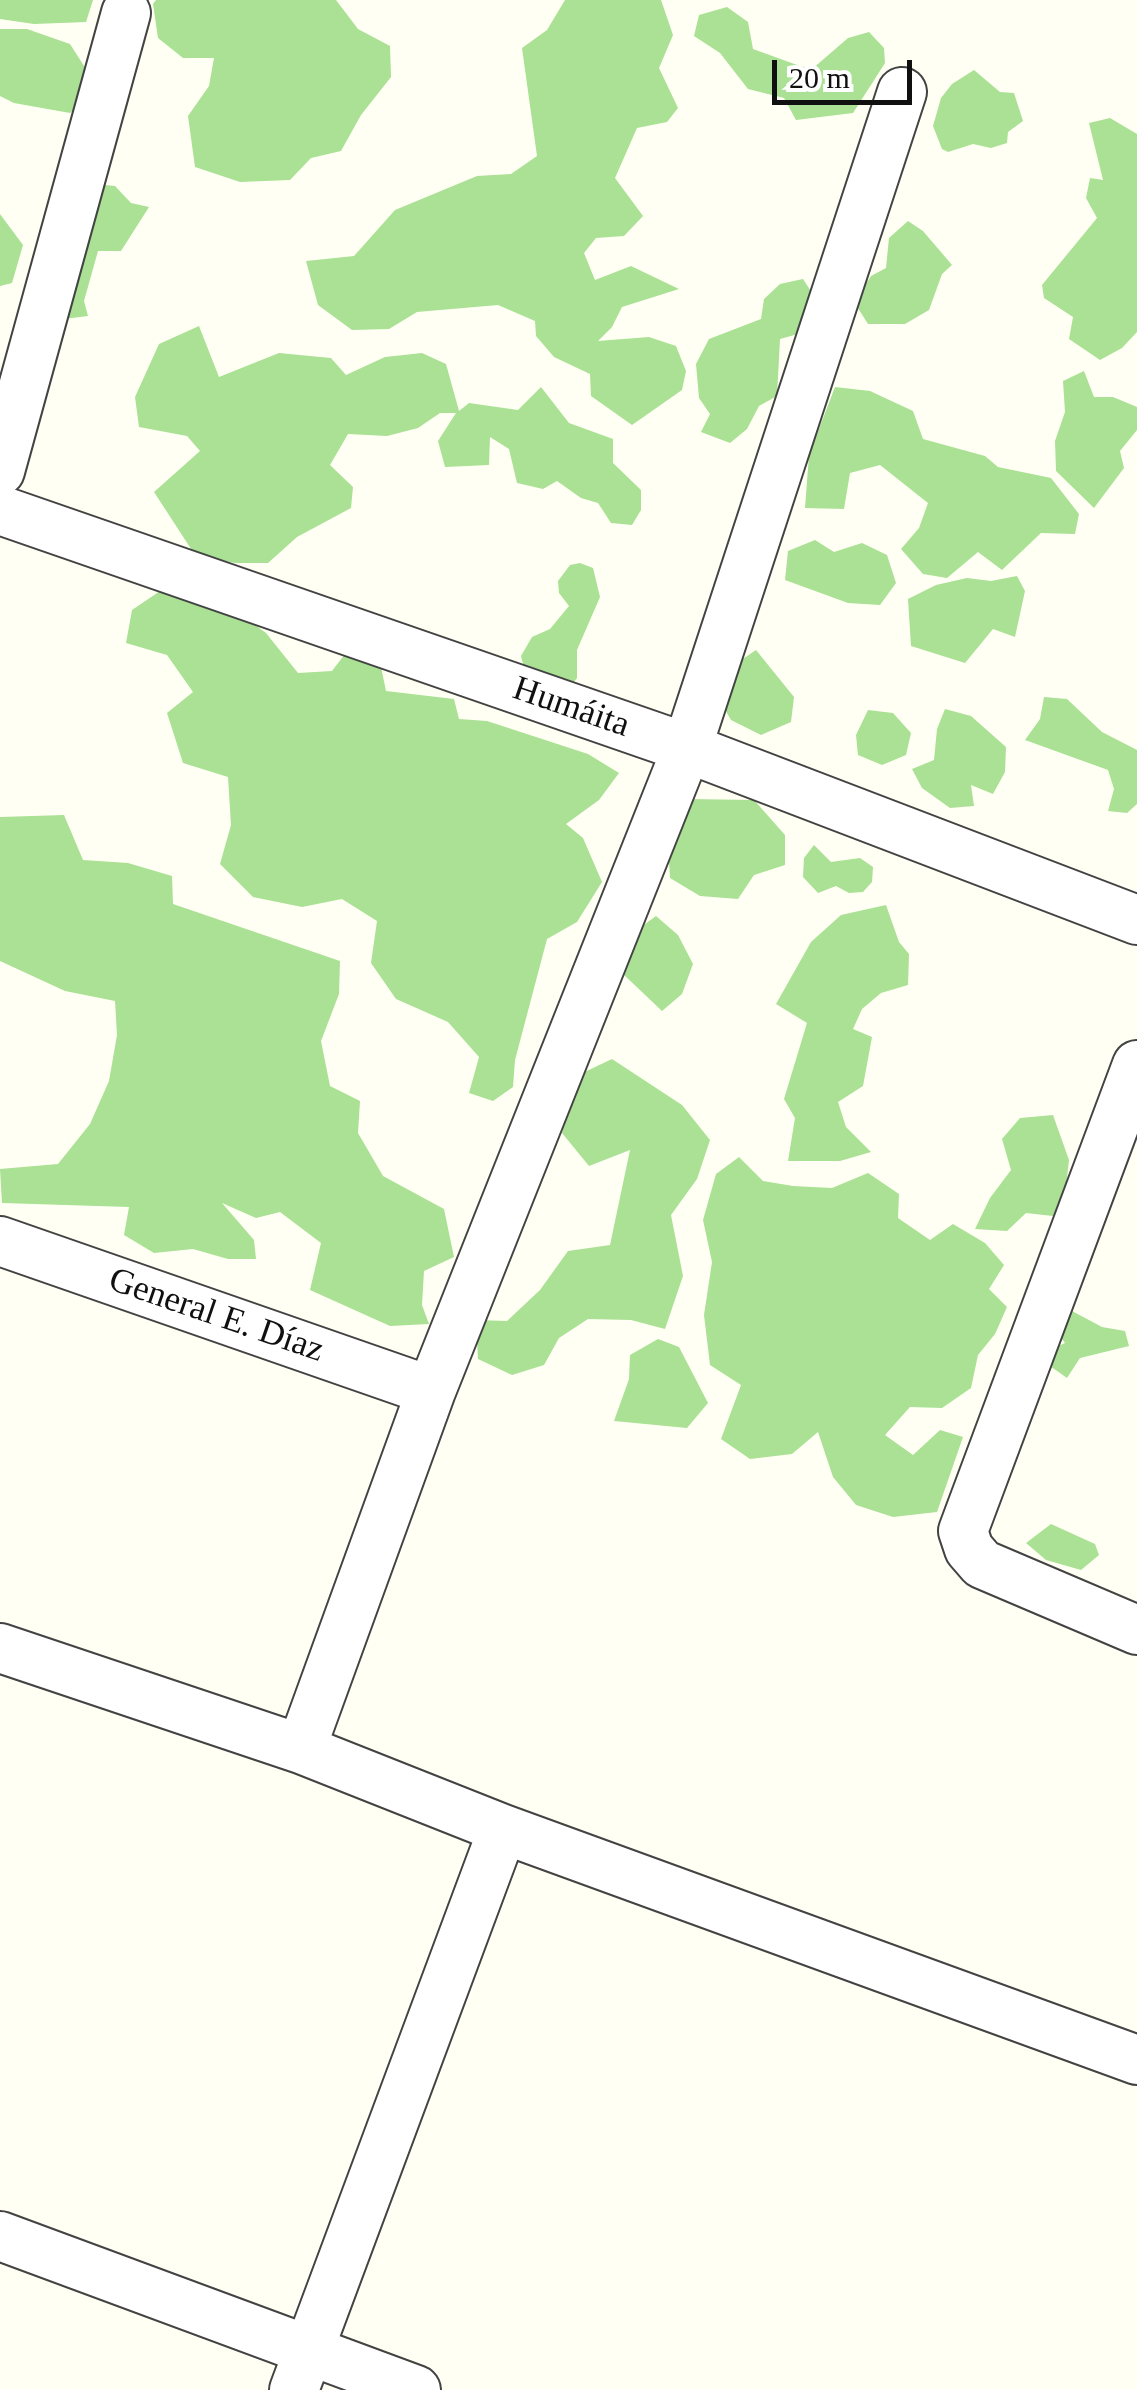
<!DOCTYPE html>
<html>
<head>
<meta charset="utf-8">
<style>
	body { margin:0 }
	#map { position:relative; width:1137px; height:2390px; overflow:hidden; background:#fffff3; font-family:Georgia,serif }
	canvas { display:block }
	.scale { position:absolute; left:772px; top:60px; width:140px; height:45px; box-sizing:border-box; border:5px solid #101010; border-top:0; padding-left:12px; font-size:30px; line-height:35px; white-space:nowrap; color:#101010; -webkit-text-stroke:8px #fff; paint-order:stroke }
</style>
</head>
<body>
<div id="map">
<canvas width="1137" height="2390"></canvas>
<div class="scale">20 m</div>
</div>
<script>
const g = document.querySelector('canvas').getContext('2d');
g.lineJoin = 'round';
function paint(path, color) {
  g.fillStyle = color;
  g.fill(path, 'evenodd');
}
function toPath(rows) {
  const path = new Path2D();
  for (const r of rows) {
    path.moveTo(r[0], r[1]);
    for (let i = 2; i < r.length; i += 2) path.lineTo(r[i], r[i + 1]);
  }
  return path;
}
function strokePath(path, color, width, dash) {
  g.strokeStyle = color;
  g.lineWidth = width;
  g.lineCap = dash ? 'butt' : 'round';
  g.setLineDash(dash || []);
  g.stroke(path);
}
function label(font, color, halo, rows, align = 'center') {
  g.font = font + ' Georgia,serif';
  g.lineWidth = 10;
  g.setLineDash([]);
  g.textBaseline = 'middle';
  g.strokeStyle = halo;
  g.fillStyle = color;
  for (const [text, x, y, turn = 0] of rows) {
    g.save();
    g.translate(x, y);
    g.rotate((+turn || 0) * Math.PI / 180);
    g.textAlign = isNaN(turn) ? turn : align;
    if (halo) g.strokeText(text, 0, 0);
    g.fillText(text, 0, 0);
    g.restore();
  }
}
paint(toPath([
	[0,0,93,0,86,22,34,24,0,19],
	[156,0,336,0,358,29,390,46,391,77,361,115,341,151,311,158,290,180,240,182,195,167,188,116,209,86,214,58,183,58,158,38,153,4],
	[565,0,661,0,673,35,659,68,678,108,667,122,637,128,615,178,643,216,624,236,596,238,584,253,595,280,631,266,679,289,622,307,612,327,598,341,649,337,676,346,686,371,682,390,632,425,591,396,590,374,554,357,536,336,535,321,498,305,417,312,389,329,352,330,318,305,306,261,354,256,395,210,477,176,511,174,537,156,522,48,547,30],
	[727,7,748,22,753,49,811,70,848,38,869,32,884,48,885,63,853,113,796,120,784,98,748,89,720,53,694,36,699,15],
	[0,29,27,29,70,44,86,69,84,99,70,113,14,103,0,96],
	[974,70,1000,92,1014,93,1023,121,1008,132,1007,143,991,148,973,144,948,152,942,149,933,126,941,98,952,84],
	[1110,118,1137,134,1137,332,1122,348,1100,360,1069,339,1073,317,1044,298,1042,285,1097,218,1086,198,1090,178,1103,180,1089,123],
	[95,184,115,186,131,203,149,207,121,251,98,251,84,301,88,316,56,320],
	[0,214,23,245,12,283,0,286],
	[908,221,923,231,952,265,942,274,929,310,905,324,868,324,854,302,871,276,886,268,889,238],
	[803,279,816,299,798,334,780,339,777,396,759,406,747,429,730,443,701,432,710,414,699,398,696,364,709,339,761,319,764,299,780,284],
	[199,326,219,377,279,353,331,358,346,375,385,357,422,353,446,364,459,411,469,403,518,410,541,387,569,423,613,439,613,463,641,490,641,510,632,525,611,523,598,503,581,498,557,481,543,489,517,483,509,449,490,437,489,465,445,467,438,441,456,413,440,413,418,428,387,436,348,434,330,465,353,487,351,508,297,537,268,563,235,563,195,555,154,492,200,451,187,436,139,427,135,397,159,344],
	[1084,371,1094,397,1113,397,1137,407,1137,430,1120,451,1124,468,1094,508,1056,471,1055,441,1065,412,1063,381],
	[835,387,870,391,913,411,923,439,985,456,998,467,1051,478,1079,514,1075,534,1041,533,1002,570,978,552,947,578,923,574,901,549,919,528,928,503,880,465,850,473,844,509,805,508,809,455],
	[815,540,834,552,862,543,887,555,896,583,880,605,848,603,785,580,788,551],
	[580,563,593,568,600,597,577,650,577,678,571,686,528,682,521,656,532,637,550,629,569,606,559,593,558,581,570,565],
	[1017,576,1025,591,1015,637,993,629,965,663,911,646,908,599,936,585,967,578,991,581],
	[163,589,233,609,266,633,298,673,332,671,345,654,380,662,386,691,454,699,459,719,487,721,588,754,619,773,599,800,566,824,583,838,602,882,577,922,547,939,515,1060,513,1087,493,1101,469,1093,479,1057,448,1022,396,999,371,963,377,921,342,899,302,907,253,897,220,864,231,825,228,777,183,763,167,713,193,692,167,655,126,643,132,610],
	[756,650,794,697,791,722,761,735,731,720,720,701,728,669],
	[1044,697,1067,699,1102,732,1137,750,1137,804,1127,813,1108,811,1114,789,1108,770,1025,740,1040,719],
	[945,709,971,716,1006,747,1005,772,993,794,971,785,974,806,950,808,922,788,912,769,934,760,937,729],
	[868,710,893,713,911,733,906,755,882,765,858,755,856,735],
	[689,799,754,800,785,835,785,865,754,875,738,899,700,896,670,878,667,829],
	[64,815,83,860,128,863,172,876,173,904,340,961,339,994,321,1041,330,1086,360,1101,358,1133,383,1176,444,1209,454,1257,424,1271,422,1305,429,1324,390,1326,310,1290,321,1243,280,1212,256,1218,222,1203,254,1240,256,1259,228,1259,193,1249,154,1253,124,1235,129,1207,2,1203,0,1169,58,1164,90,1124,109,1081,117,1035,115,1001,65,991,0,961,0,817],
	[814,845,831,862,860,858,873,867,872,882,863,892,849,893,836,886,818,893,803,877,804,858],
	[886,905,899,942,909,954,908,985,881,993,862,1009,853,1029,872,1037,863,1086,838,1102,846,1127,871,1152,840,1161,788,1161,795,1118,784,1099,807,1023,776,1004,811,942,841,915],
	[656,916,678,935,693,964,682,994,662,1011,622,973,626,938],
	[612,1059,682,1105,710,1140,697,1179,671,1215,683,1276,665,1329,631,1320,588,1319,559,1338,544,1365,512,1375,478,1359,476,1320,507,1321,540,1290,568,1251,610,1245,630,1150,589,1166,562,1133,574,1077],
	[1053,1115,1069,1160,1065,1195,1053,1216,1026,1213,1007,1231,975,1229,990,1198,1011,1170,1002,1139,1020,1118],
	[739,1157,763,1181,793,1186,832,1188,868,1173,899,1194,898,1218,930,1240,953,1224,985,1243,1004,1265,989,1289,1007,1307,995,1334,978,1355,971,1388,942,1408,910,1407,885,1435,913,1455,940,1430,963,1437,937,1512,893,1517,856,1505,833,1477,818,1432,792,1454,750,1459,721,1439,741,1385,710,1365,704,1315,712,1262,703,1220,716,1174],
	[1072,1311,1102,1327,1125,1331,1129,1346,1080,1358,1067,1378,1050,1366,1052,1349,1065,1343,1052,1325,1060,1313],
	[658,1339,679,1347,708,1403,687,1428,614,1421,629,1379,630,1355],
	[1051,1524,1095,1544,1099,1555,1081,1570,1046,1560,1026,1543]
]), '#aae195');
const minor = toPath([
	[0,471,126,13],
	[0,510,687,748,1137,920],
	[1137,1065,963,1531,969,1549,982,1564,1137,1630],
	[0,1241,431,1391],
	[0,1648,301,1749,503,1829,1137,2060],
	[301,1749,431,1391,687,748,902,92],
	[0,2236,416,2390],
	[294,2390,503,1829]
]);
strokePath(minor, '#434343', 52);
strokePath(minor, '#fff', 48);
label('35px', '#101010', '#fff', [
	["Humáita",571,708,19],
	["General E. Díaz",216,1316,19]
]);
</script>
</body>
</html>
